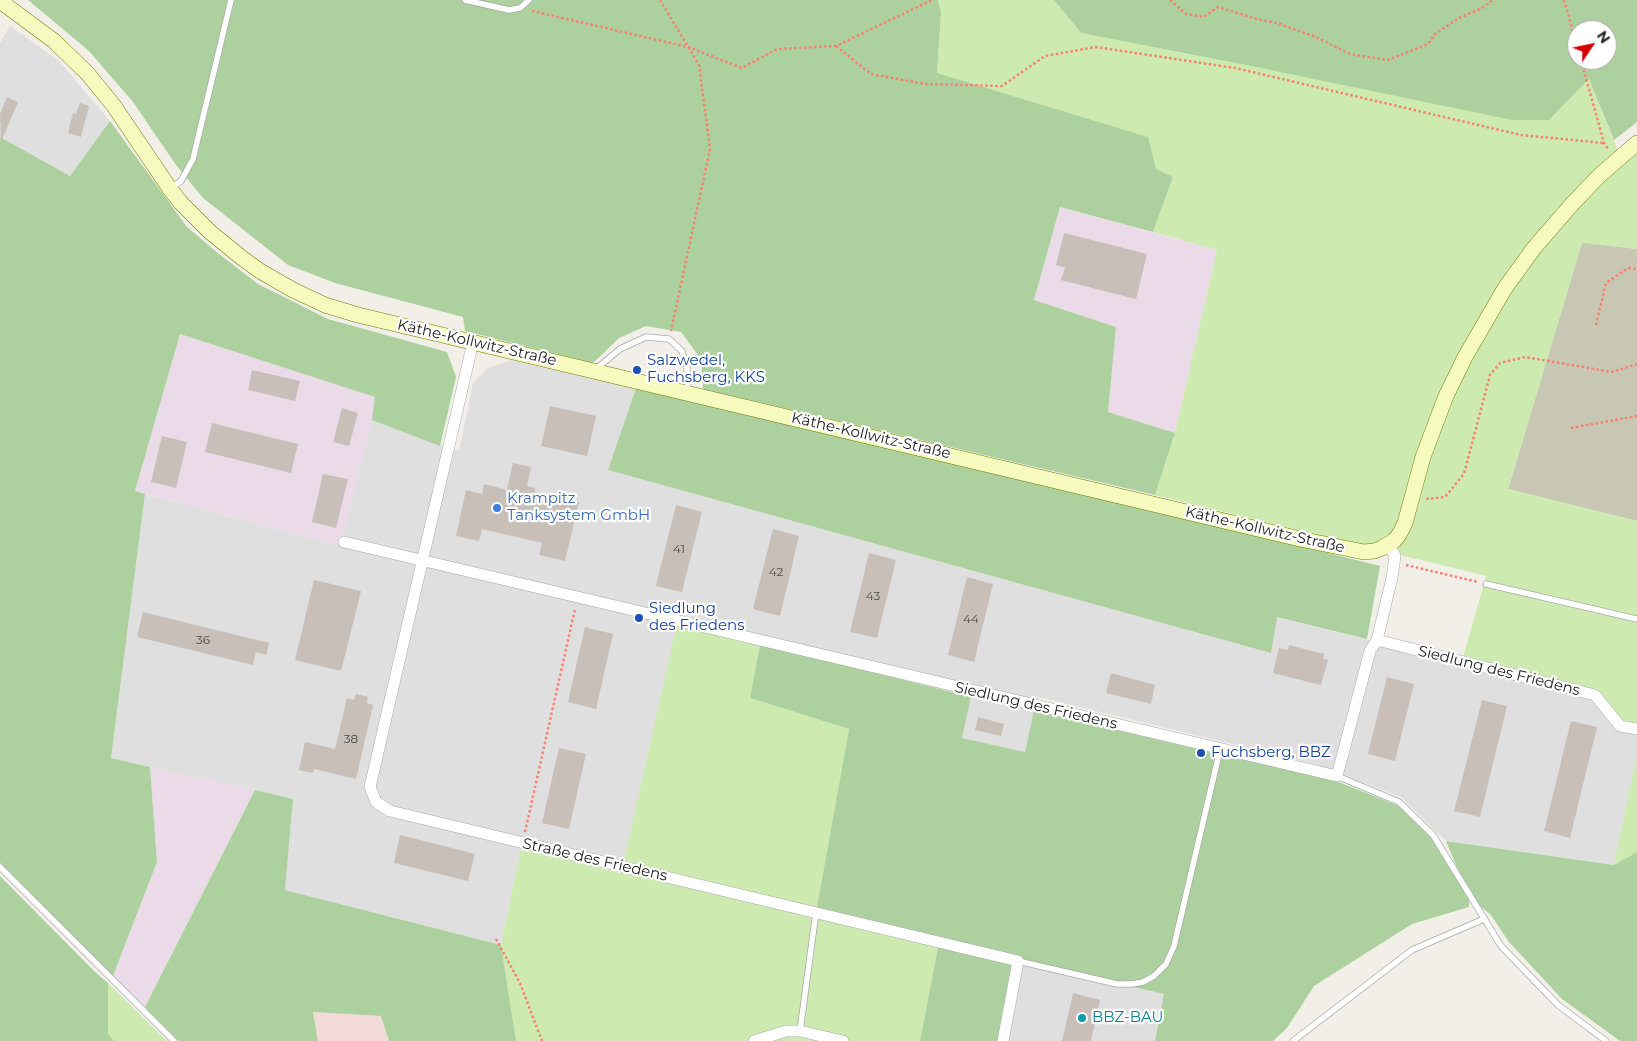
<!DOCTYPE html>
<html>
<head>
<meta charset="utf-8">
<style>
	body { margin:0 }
	#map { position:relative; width:1637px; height:1041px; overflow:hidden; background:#f2efe9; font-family:Montserrat,sans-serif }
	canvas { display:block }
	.north { position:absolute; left:1567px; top:20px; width:50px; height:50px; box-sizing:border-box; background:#fff; border:1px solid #a7a7a7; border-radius:50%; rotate:56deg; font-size:14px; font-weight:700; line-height:20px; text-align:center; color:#222 }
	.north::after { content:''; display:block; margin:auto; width:18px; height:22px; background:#d40000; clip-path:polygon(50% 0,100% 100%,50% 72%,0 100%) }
</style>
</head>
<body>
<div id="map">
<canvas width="1637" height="1041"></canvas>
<div class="north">N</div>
</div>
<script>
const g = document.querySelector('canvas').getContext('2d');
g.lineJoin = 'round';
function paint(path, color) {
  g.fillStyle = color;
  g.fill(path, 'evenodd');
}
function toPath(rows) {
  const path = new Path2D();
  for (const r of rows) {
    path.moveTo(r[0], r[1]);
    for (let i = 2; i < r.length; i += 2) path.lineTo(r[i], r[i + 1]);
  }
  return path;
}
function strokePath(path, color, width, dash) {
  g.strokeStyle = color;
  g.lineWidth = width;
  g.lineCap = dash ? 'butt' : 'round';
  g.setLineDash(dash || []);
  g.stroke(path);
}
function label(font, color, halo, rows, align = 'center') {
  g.font = font + ' Montserrat,sans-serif';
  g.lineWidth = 4.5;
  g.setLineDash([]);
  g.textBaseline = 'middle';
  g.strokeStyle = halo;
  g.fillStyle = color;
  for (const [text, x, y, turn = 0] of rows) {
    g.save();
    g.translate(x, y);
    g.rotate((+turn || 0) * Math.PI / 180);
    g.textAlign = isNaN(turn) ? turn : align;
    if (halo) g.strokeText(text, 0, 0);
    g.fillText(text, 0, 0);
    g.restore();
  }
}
paint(toPath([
	[10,26,59,61,110,121,70,176,0,137,0,43],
	[511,360,636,388,608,470,1271,653,1276,617,1595,695,1637,729,1637,753,1614,865,1446,841,1401,797,1315,764,1038,697,1025,752,962,738,971,697,678,624,621,873,521,848,501,945,285,890,293,799,111,758,145,494,340,546,372,420,459,451,473,383,488,368],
	[1018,961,1164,994,1155,1041,1003,1041]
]), '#e0dfdf');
paint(toPath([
	[313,1012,381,1016,389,1041,318,1041]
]), '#f2dad9');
paint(toPath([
	[1060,207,1217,250,1175,433,1108,412,1034,300],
	[180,334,376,397,372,420,340,546,135,491],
	[150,767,255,790,145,1007,113,976,157,862]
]), '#ebdbe8');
paint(toPath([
	[1582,242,1637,249,1637,521,1508,489]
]), '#c7c7b4');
paint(toPath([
	[938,0,1054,0,1081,33,1256,67,1549,120,1589,79,1622,161,1637,149,1637,249,1582,243,1508,489,1637,521,1637,729,1620,726,1595,695,1462,661,1486,576,1155,495,1175,433,1217,250,1153,232,1173,177,937,73,941,13],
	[677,624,760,644,750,698,849,729,816,912,939,942,920,1041,516,1041,501,945,521,848,621,873],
	[1637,753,1637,852,1614,865],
	[108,983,167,1041,114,1041,108,1035]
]), '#cdebb0');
paint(toPath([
	[28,0,938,0,941,13,937,73,1148,137,1156,169,1173,177,1153,232,1060,207,1034,300,1116,327,1108,412,1175,433,1155,495,703,389,701,359,681,332,646,326,619,338,593,363,465,331,463,317,335,283,288,265,203,198,176,165,133,102,89,51],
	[1054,0,1637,0,1637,122,1614,140,1589,79,1549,120,1512,120,1256,67,1081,33],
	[1577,30,1607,30,1607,60,1577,60],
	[110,121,187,227,219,254,258,284,328,319,447,352,456,377,440,446,372,420,375,397,180,334,135,491,145,494,111,758,150,767,157,862,113,976,0,862,0,137,70,176],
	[636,388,1288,543,1380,566,1367,639,1277,617,1271,653,608,470],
	[760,644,971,697,962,738,1025,752,1034,711,1336,781,1399,806,1433,840,1467,892,1446,841,1614,865,1637,852,1637,1041,1620,1041,1562,999,1509,942,1491,915,1469,897,1469,907,1412,924,1314,986,1287,1028,1273,1041,1155,1041,1164,994,1018,961,1003,1041,920,1041,939,942,816,912,849,729,750,698],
	[255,790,293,799,285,890,501,945,516,1041,389,1041,381,1016,313,1012,318,1041,179,1041,145,1007],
	[0,876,96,973,108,983,108,1034,114,1041,0,1041]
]), '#add19e');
paint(toPath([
	[7,97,18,102,1,142,0,114],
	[80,103,89,106,81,137,68,133,73,113,76,114],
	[1064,233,1147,254,1136,299,1061,280,1065,268,1056,265],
	[252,370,300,381,295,401,248,390],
	[550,406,596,416,587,456,541,446],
	[342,408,358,413,349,446,333,442],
	[212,423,298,444,291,473,205,452],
	[162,436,187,442,176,488,151,482],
	[513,463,531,467,527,486,535,488,535,492,579,502,565,561,539,555,542,543,482,529,479,541,456,536,466,490,482,494,484,484,507,490],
	[323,474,348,479,336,528,312,522],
	[676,505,702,512,682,592,656,586],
	[773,529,799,536,780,616,753,609],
	[869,553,896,560,877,638,850,632],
	[967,577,993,584,974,662,948,655],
	[314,580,361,591,341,671,295,660],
	[143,612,269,643,266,655,256,652,253,665,137,637],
	[585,627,613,634,596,709,568,702],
	[1289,645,1324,654,1323,659,1328,660,1321,685,1273,673,1279,648,1288,650],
	[1111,673,1155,685,1151,704,1106,693],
	[1387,677,1414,684,1395,761,1368,754],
	[356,694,368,697,367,703,373,705,356,779,314,769,313,773,299,770,305,742,335,749,347,698,354,700],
	[1482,700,1507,706,1480,817,1454,811],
	[978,717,1004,724,1001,736,975,730],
	[1571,721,1597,727,1570,838,1544,831],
	[559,748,586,754,569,829,542,823],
	[400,835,475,854,468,881,394,863],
	[1073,993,1100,1000,1091,1041,1062,1041]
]), '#c7bfb8');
const service = toPath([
	[465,0,509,10,520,8,529,0],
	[170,189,181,181,193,159,231,0],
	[596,369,620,349,646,337,669,339,682,351,687,368,688,393],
	[1486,584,1637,619],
	[1337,776,1399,802,1433,835,1501,946,1558,1005,1606,1041],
	[0,867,174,1041],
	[1018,961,1117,984,1132,984,1143,982,1154,976,1166,964,1174,946,1220,750],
	[800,1031,816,912],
	[1293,1041,1412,950,1484,919]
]);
const minor = toPath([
	[473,342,370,787,376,802,390,811,1018,961,1003,1041],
	[344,542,1337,776,1370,651,1377,640,1392,578,1395,556,1389,544],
	[1377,640,1595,695,1620,726,1637,729],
	[754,1041,786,1031,800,1031,843,1041]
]);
const secondary = toPath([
	[0,1,54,41,88,74,114,106,170,189,181,203,210,232,242,258,260,271,293,290,325,305,358,315,1300,539,1364,552,1374,551,1382,548,1395,540,1400,533,1405,523,1423,457,1446,396,1465,357,1505,288,1534,248,1573,203,1600,175,1637,143]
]);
strokePath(service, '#a9a9a9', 7);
strokePath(minor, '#a9a9a9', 12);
strokePath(secondary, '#707d05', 16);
strokePath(toPath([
	[660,0,699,65,710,149,671,331],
	[1170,0,1186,14,1204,17,1218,7,1257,19,1277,23,1316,37,1350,54,1388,60,1428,44,1435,34,1459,18,1482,8,1493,0],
	[1564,0,1577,46],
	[532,11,688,47,742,68,777,49,836,46,932,0],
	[836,46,871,74,925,84,1002,86,1045,56,1096,47,1235,68,1521,135,1604,143],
	[1581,60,1604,143,1608,149],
	[1596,325,1606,283,1628,268,1637,269],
	[1571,428,1637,416],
	[1426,499,1445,497,1464,474,1490,375,1500,363,1525,357,1612,372,1637,364],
	[1406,565,1478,582],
	[525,832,575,609],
	[496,939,520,983,542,1041]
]), '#fa8072', 2.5, [2.5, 2.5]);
strokePath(service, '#fff', 5.5);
strokePath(minor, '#fff', 11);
strokePath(secondary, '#f7fabf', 15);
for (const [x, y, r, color] of [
	[637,370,5,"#1a4fb4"],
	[497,508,5,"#3f7fe0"],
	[639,618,5,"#1a4fb4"],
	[1201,753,5,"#1a4fb4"],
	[1082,1018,5,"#0f9aa8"]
]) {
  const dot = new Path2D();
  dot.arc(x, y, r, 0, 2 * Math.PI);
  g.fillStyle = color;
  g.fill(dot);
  strokePath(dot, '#fff', 2);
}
label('12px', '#4b4948', null, [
	["41",679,549],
	["42",776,572],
	["43",873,596],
	["44",971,619],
	["36",203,640],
	["38",351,739]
]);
label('15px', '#222', '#fff', [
	["Käthe-Kollwitz-Straße",477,343,13],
	["Käthe-Kollwitz-Straße",871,436,13],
	["Käthe-Kollwitz-Straße",1265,530,13],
	["Siedlung des Friedens",1499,671,14],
	["Siedlung des Friedens",1036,706,13],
	["Straße des Friedens",595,860,13]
]);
label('15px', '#164399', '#fff', [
	["Salzwedel,",647,361],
	["Fuchsberg, KKS",647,378],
	["Siedlung",649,609],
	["des Friedens",649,626],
	["Fuchsberg, BBZ",1211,753]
], 'left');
label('15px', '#366cbe', '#fff', [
	["Krampitz",507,499],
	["Tanksystem GmbH",507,516]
], 'left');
label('15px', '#0d838f', '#fff', [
	["BBZ-BAU",1092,1018]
], 'left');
</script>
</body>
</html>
